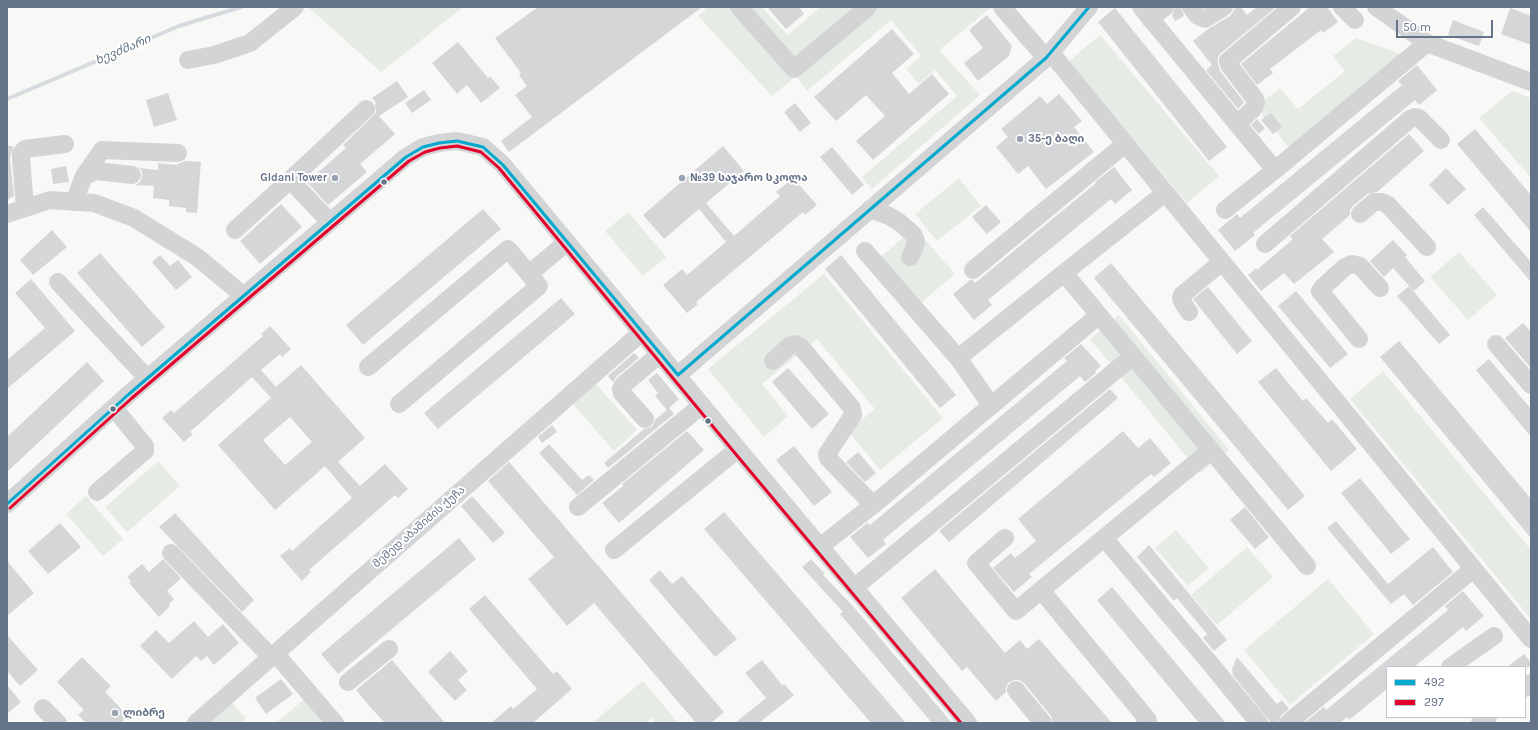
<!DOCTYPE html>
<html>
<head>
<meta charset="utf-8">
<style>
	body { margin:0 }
	#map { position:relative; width:1538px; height:730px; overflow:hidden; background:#f8f8f7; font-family:Karla,sans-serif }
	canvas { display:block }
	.frame { position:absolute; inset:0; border:8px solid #657389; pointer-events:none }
	.legend { position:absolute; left:1386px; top:666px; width:140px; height:52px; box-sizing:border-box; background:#fff; border:1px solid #c1c7d0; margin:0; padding:5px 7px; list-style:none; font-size:12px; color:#657389 }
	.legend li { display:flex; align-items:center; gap:8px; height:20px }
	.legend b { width:20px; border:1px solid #c1c7d0 }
	.scale { position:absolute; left:1396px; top:20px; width:97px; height:18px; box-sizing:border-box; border:2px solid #657389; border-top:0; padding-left:5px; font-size:12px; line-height:14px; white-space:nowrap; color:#657389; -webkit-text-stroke:3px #fff; paint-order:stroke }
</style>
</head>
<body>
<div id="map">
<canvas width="1538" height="730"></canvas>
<div class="frame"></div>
<ul class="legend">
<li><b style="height:5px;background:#00a9ce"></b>492</li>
<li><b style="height:5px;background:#e4002b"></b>297</li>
</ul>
<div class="scale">50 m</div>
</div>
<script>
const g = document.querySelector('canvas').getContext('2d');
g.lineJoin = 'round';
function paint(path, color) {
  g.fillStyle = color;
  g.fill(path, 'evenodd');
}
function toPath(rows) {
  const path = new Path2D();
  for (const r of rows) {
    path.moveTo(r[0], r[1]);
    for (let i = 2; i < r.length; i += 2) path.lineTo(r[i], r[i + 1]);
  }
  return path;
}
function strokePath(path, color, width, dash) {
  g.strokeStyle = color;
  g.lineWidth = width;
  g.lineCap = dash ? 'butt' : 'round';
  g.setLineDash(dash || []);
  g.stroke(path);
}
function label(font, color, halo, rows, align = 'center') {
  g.font = font + ' Karla,"Noto Sans Georgian",sans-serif';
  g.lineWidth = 4;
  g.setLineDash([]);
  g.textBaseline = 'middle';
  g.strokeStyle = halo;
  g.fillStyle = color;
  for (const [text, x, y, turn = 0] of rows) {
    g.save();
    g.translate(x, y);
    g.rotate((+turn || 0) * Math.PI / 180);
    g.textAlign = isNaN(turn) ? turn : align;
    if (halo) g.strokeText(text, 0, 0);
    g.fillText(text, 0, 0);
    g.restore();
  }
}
paint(toPath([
	[308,7,463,7,381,72],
	[703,7,762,7,788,35,820,7,992,7,939,50,980,95,872,189,862,177,957,96,935,70,919,84,906,69,921,56,891,20,807,91,796,76,772,96,698,16,706,10],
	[1100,35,1219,176,1187,203,1068,62],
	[1356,38,1401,54,1289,148,1256,107,1280,88,1298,109,1345,71,1333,56],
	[1512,91,1531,98,1531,178,1479,118],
	[959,178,981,206,937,241,915,214],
	[628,212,666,257,643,276,605,231],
	[915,228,955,274,911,311,872,264],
	[1459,252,1497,295,1468,320,1430,277],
	[824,274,943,418,880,470,848,431,875,409,817,339,762,384,788,416,764,437,708,369],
	[1119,315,1229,450,1200,473,1090,339],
	[1383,371,1531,550,1531,619,1350,399],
	[594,382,637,430,614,451,571,402],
	[158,461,180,486,127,532,105,507],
	[86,496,123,539,103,556,66,514],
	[1176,530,1209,568,1188,586,1155,548],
	[1247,547,1273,577,1217,625,1191,595],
	[1328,579,1374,634,1290,705,1244,650],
	[643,681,678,723,656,723,652,718,645,723,592,723],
	[307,697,329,723,276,723],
	[231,702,246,718,241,723,207,723]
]), '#e7ebe5');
strokePath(toPath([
	[7,99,179,26,241,7]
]), '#d5dbdf', 4);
paint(toPath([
	[538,7,702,7,509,152,501,141,532,117,515,95,527,86,519,75,521,73,495,38],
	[767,7,799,7,804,14,786,29],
	[1175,7,1181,7,1184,16,1175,21,1172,15],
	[1236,7,1241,7,1247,15,1257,7,1275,8,1221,53,1218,57,1218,64,1220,71,1244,102,1238,109,1206,70,1212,65,1193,41,1208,29,1230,16],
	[1310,7,1327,7,1338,22,1323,33,1321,30,1270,69,1273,73,1257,85,1241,64],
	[1115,8,1227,147,1209,161,1098,22],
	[1510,8,1531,16,1531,45,1501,34],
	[987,15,1012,46,1009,56,978,81,964,63,983,48,969,30],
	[1453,20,1484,32,1479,46,1448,35],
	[892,29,914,54,892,73,909,94,932,74,949,94,873,160,856,141,885,116,866,95,836,121,814,97],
	[458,42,488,78,490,76,500,88,481,103,467,85,457,94,432,63],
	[1417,65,1437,90,1419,105,1415,100,1253,233,1255,235,1235,251,1218,230,1237,214,1240,218,1402,85,1398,81],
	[397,81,408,97,379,116,395,134,360,164,367,172,328,205,307,182,346,148,343,145,373,116,376,112,375,104,376,103,372,98],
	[424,90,431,100,412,113,405,103],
	[168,93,177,120,154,127,146,100],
	[1059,94,1082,121,1074,127,1094,152,1046,189,1028,166,1018,174,996,147,1008,137,1001,129,1040,96,1047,104],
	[795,103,811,123,800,132,784,112],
	[1271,113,1282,127,1273,134,1261,120],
	[1257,119,1265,128,1259,134,1251,125],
	[1475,129,1531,195,1531,232,1457,144],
	[1409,134,1424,151,1377,192,1367,194,1353,206,1350,210,1350,215,1322,239,1334,252,1294,284,1284,273,1261,291,1248,275,1256,268,1257,270,1293,239,1290,236],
	[7,146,13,146,13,147,10,158,14,196,7,200],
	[723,146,744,171,706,203,734,236,780,196,776,192,793,178,817,205,805,215,803,212,696,302,698,304,687,313,663,285,682,269,687,275,726,242,699,209,664,239,643,215],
	[832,147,864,185,852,195,820,157],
	[185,161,201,162,197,213,186,212,186,208,169,206,169,200,153,198,154,186,135,185,140,182,142,177,142,171,139,168,158,170,158,163,176,165],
	[66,166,69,182,53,184,51,169],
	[1114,167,1132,190,1115,204,1111,199,988,300,992,305,974,320,953,294,970,280,973,280,975,283,1096,183,1095,182],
	[1446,168,1466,189,1448,205,1429,185],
	[281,204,302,227,260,264,240,241],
	[986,205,1001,222,987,234,972,217],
	[1483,207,1531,262,1531,282,1474,215],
	[483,209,501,229,363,345,346,325],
	[52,230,67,247,33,275,20,260],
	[1393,240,1407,255,1405,257,1425,281,1414,291,1393,268,1384,277,1370,261],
	[100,253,165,327,142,347,77,273],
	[160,255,170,266,178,260,192,277,176,290,152,262],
	[841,255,956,395,940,408,825,269],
	[1111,263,1305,496,1288,510,1094,278],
	[31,279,75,331,7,389,7,360,45,328,15,293],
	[1409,286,1450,335,1439,344,1397,296],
	[1208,287,1252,341,1237,354,1193,299],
	[1296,291,1348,354,1330,368,1278,306],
	[561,298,575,314,438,429,424,413],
	[1523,323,1531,332,1531,368,1505,338],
	[270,326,291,349,282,357,280,354,261,370,276,387,301,365,365,438,338,462,360,486,385,464,408,489,398,498,395,495,309,570,311,572,302,581,280,556,290,548,292,551,352,498,325,466,275,510,218,445,271,398,252,377,190,432,193,434,184,442,162,418,171,410,174,413,263,336,261,334],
	[290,417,312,442,285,465,263,440],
	[1399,341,1531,499,1531,538,1380,357],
	[1081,344,1101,366,1095,371,1096,373,1085,382,1080,376,883,540,886,544,868,558,850,537,867,523,870,525,1067,361,1064,358],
	[634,353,639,358,616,377,613,382,608,376],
	[1489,359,1531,409,1531,437,1476,370],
	[87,362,104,381,7,472,7,437],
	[788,368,829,414,812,429,772,382],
	[1276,368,1303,401,1306,398,1328,423,1332,419,1357,449,1331,471,1258,382],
	[657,373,679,399,669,408,674,414,608,468,604,463,644,429,652,427,655,420,667,410,655,396,658,393,648,380],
	[1110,389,1118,398,949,542,939,531],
	[552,425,557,432,542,443,538,437],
	[687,431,704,450,619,523,602,503,623,486,622,484],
	[1123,431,1138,448,1150,438,1171,463,1154,477,1151,474,1029,574,1032,577,1014,592,993,568,1011,553,1015,558,1036,541,1018,519],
	[549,444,582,480,589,475,594,480,577,495,539,453],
	[794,446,832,492,814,506,776,460],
	[858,452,876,473,865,482,846,462],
	[509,462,724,712,711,723,696,723,594,603,567,626,528,579,554,557,488,481],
	[1360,478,1410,539,1391,554,1341,493],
	[472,496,505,533,493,543,461,506],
	[1245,507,1269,537,1255,549,1230,520],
	[724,512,906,723,871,723,704,529],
	[175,513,254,600,242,612,159,527],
	[1336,521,1388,584,1433,547,1453,572,1413,605,1404,594,1391,604,1327,528],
	[60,523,81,547,48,574,28,551],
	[459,538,476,559,338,674,321,654],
	[1149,545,1227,640,1214,651,1203,638,1207,634,1177,598,1174,601,1137,557],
	[163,559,181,578,167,591,174,599,169,604,170,606,159,617,129,583,131,581,127,577,142,564,149,572],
	[811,559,825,574,823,575,852,605,952,723,932,723,840,614,843,612,802,567],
	[7,561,34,593,7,616],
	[935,569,1005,653,1020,640,1027,649,1039,639,1112,723,1053,723,1051,716,1024,683,1019,680,1014,680,1009,682,1006,687,1006,692,996,701,967,667,962,671,901,598],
	[660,570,672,584,682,576,737,639,715,657,649,580],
	[1112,587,1226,723,1199,723,1097,600],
	[1463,591,1484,616,1466,631,1463,627,1414,667,1387,667,1387,689,1349,720,1347,717,1340,723,1304,723,1324,707,1326,710,1448,610,1445,606],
	[485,595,553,674,557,671,572,689,533,723,491,723,511,706,513,709,537,689,469,609],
	[194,621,208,637,223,624,239,643,214,665,207,656,201,661,196,656,172,679,140,646,156,630,169,643],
	[7,635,38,670,20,686,7,671],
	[450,651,468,671,458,680,467,690,455,701,428,672],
	[1524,654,1531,663,1531,667,1507,667],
	[82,657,111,686,105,692,128,716,121,723,86,723,78,715,84,710,57,682],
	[1237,657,1277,704,1282,700,1289,709,1281,715,1278,723,1271,723,1233,675,1232,669],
	[392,660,445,723,385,723,372,709,356,690],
	[762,660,782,685,784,684,794,695,759,723,735,723,766,698,745,673],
	[281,679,293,694,266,714,255,698],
	[7,685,21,702,7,714]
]), '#d5d6d8');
strokePath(toPath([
	[739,7,794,69,868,7],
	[1002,7,1046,58],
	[1141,7,1275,170,1427,43],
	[1191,7,1198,16,1205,19,1224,7],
	[1342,7,1355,20],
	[1376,7,1427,43,1531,82],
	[1150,19,1165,7],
	[1051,53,1531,639],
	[188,60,214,55,250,43,295,7],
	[1237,124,1253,109,1256,103,1255,99,1229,65,1228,61,1292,7],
	[84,176,102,150,178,153],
	[290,180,366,109],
	[1165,193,1064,273,1307,566],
	[74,202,84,176,96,171,132,175],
	[25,208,21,158,21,153,25,149,65,144],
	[870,209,889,216,899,222,913,234,916,241,914,249,910,257],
	[1225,210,1275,170],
	[7,214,50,200,94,203,134,218,197,257,244,296],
	[1360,214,1374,202,1382,202,1387,204,1427,247],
	[235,230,290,180,330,222],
	[1265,244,1410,119,1415,117,1419,118,1441,140],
	[865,251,958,358],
	[973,270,1125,144],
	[58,282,147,378],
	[1189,312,1183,303,1181,298,1182,295,1222,262],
	[1359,339,1320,291,1322,288,1345,267,1352,264,1360,266,1380,288],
	[1496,344,1531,385],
	[773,361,789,346,795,344,800,346,852,408,853,415,827,454,828,458,873,505],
	[368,367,508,249,529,274],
	[678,375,1046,58,1089,7],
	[399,404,539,286,529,274,567,242],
	[991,405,958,358,1064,273],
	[645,419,622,393,621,389,623,385,660,354],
	[97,492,145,451,145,446,114,408],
	[7,504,129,394,406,157,423,147,439,143,457,141,483,147,503,165,738,449,968,723],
	[578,507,702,405],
	[1005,538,976,563,1016,611,1041,590],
	[1104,538,1209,662,1259,723],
	[821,546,873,505,1099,315],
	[614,550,738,449],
	[171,553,271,657],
	[855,587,1133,356],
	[275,653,335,723],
	[1450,667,1494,636],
	[348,682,389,649],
	[1525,688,1531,683],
	[1016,690,1043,723],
	[43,708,58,723],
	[196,723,642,332],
	[1145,723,1148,720,1041,590,1211,450],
	[1288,723,1473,569],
	[1480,723,1488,717]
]), '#d3d4d5', 18);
strokePath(toPath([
	[7,504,129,394,406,157,423,147,439,143,457,141,483,147,503,165,678,375,1046,58,1089,7]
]), '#00a9ce', 3);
strokePath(toPath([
	[10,508,132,398,409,161,425,152,440,148,457,146,481,152,499,168,734,452,961,723]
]), '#e4002b', 3);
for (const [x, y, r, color] of [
	[1020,139,4,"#98a2b0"],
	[335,178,4,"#98a2b0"],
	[682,178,4,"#98a2b0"],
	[384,182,3.5,"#657389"],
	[113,409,3.5,"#657389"],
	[708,421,3.5,"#657389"],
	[115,713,4,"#98a2b0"]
]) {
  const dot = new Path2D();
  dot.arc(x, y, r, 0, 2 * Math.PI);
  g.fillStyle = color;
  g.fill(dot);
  strokePath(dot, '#fff', 1.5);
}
label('bold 11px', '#657389', '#fff', [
	["35-ე ბაღი",1028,139],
	["Gldani Tower",327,178,"right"],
	["№39 საჯარო სკოლა",690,178],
	["ლიბრე",123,713]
], 'left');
label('11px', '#657389', '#fff', [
	["მემედ აბაშიძის ქუჩა",419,527,-41]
]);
label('italic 12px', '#617584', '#fff', [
	["ხევძმარი",123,50,-23]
]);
</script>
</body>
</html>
